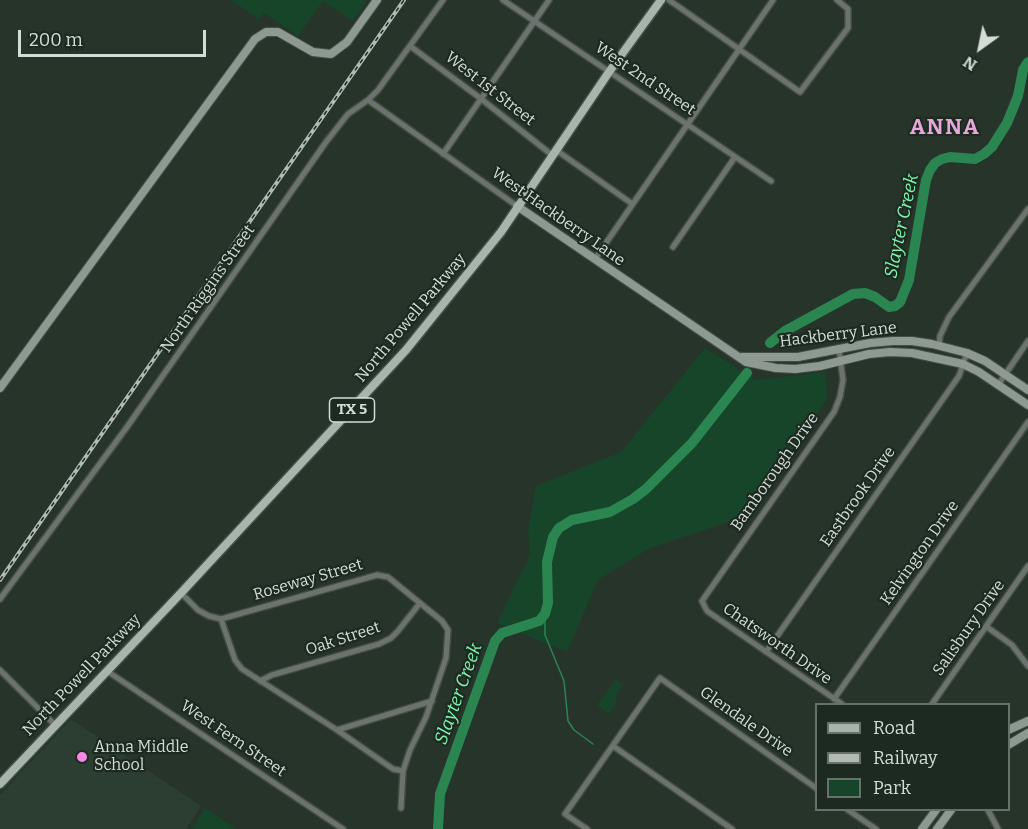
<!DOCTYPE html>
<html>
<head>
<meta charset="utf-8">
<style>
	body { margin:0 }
	#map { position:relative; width:1028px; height:829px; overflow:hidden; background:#27342a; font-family:Bitter,serif }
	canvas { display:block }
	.legend { position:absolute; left:815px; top:703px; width:195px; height:108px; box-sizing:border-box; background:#1d2a21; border:2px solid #667169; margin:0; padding:8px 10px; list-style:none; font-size:18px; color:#d4dcd6 }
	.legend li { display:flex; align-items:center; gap:12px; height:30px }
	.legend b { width:30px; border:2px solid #667169 }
	.north { position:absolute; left:950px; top:18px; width:60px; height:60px; -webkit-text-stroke:4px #1d2a21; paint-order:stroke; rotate:213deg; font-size:16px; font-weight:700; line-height:24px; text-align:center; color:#d4dcd6 }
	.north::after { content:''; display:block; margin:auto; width:21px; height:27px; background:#d4dcd6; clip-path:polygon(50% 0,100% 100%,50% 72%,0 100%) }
	.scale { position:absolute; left:18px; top:30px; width:188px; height:27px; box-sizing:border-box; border:3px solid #d4dcd6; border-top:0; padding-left:8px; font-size:18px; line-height:21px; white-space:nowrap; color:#d4dcd6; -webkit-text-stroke:4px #1d2a21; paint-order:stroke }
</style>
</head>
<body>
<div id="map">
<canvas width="1028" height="829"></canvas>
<ul class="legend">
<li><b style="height:8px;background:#a8b5ac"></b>Road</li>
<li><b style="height:8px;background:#b1bab3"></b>Railway</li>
<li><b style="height:16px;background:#174529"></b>Park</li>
</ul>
<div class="north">N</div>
<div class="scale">200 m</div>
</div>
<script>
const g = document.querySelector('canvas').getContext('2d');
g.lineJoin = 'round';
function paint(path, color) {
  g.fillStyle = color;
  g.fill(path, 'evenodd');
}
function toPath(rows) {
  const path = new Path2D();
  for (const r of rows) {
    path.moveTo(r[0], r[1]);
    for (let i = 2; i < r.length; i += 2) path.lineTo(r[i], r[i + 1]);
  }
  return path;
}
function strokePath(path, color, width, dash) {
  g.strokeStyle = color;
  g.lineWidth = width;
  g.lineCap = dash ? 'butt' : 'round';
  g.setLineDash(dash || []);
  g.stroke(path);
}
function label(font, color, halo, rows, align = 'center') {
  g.font = font + ' Bitter,serif';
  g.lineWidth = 4.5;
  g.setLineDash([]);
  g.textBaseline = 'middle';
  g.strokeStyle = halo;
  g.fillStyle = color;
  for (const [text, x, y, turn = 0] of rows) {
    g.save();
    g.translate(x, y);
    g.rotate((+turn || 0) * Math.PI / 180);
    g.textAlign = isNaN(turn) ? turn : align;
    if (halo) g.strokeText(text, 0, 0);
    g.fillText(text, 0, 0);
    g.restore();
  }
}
paint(toPath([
	[71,719,201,806,186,829,0,829,0,795]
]), '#2b3e31');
paint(toPath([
	[231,0,364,0,366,2,353,21,323,1,298,36,264,13,259,19],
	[705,348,756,380,826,372,827,399,746,516,650,548,598,580,567,652,497,623,530,555,528,530,536,486,621,452],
	[616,679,623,685,616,695,616,704,609,714,597,705],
	[205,808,236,829,192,829]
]), '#174529');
strokePath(toPath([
	[545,614,545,635,564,681,568,721,574,730,593,744]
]), '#2a8551', 1.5);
strokePath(toPath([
	[770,343,785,331,853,294,865,293,875,297,889,307,895,306,900,302,909,280,926,180,930,170,935,163,942,159,950,157,975,159,984,154,992,147,1007,123,1018,96,1023,70,1028,62],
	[438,829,440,794,495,641,502,633,539,621,545,614,548,603,547,562,553,537,559,528,572,520,610,512,633,499,646,489,692,443,747,373]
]), '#2a8551', 10);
const street = toPath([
	[503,0,771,181],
	[669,0,800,92,848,28,848,9,837,0],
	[410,46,480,98,552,155],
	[368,100,517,206],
	[556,150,631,203],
	[443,154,549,0],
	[673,247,735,157],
	[595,259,773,0],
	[939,345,940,336,949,317,1028,209],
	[839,349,843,380,840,397,834,412,702,601,707,611,842,704],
	[998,385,1028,341],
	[181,593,198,610,209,616,221,619,235,660,242,669,337,730,393,769,403,771],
	[0,599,127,427,326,142,348,114,368,100,378,90,443,0],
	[221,619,377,575,388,577,442,621,448,630,446,658,426,717,410,750,403,771,401,808],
	[987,627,1012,645,1028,666],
	[766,652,952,386,959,376,967,353],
	[0,670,55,725],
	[107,671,343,829],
	[260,681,272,675,379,644,391,638,398,631,420,603],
	[834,699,1028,422],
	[932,704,1028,566],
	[337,730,432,701],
	[613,746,732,829],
	[848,810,876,829],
	[988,810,998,829],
	[587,829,565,814,660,678,816,788]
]);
const secondary = toPath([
	[517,206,746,362,776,368,795,369,820,366,869,354,890,352,912,353,963,364,979,372,1028,405],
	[742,357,798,357,870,343,893,341,912,341,932,344,967,353,985,361,1028,390],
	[0,388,255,39,266,32,278,32,313,52,331,54,347,42,377,0],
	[1008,730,1028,721],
	[1008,745,1028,733],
	[922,829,936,810],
	[937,829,951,810]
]);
const primary = toPath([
	[0,784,181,593,406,350,501,232,609,72,661,0]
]);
strokePath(street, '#434f46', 8);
strokePath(secondary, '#434f46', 10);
strokePath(primary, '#434f46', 11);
strokePath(street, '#6c736e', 5);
strokePath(secondary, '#8e9991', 8);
strokePath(primary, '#a8b5ac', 8);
const rail = toPath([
	[0,580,404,0]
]);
strokePath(rail, '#b1bab3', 4);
strokePath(rail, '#1d2a21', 1.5, [4.5]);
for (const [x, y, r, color] of [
	[82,757,6,"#fa87e6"]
]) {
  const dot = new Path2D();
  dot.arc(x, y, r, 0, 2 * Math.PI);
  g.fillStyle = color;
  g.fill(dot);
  strokePath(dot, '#1d2a21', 2);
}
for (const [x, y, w] of [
	[352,410,45]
]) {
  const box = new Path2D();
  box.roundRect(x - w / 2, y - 12, w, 24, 4.5);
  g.fillStyle = '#1d2a21';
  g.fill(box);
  strokePath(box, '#d4dcd6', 1.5);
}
label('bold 15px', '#d4dcd6', null, [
	["TX 5",352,410]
]);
label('16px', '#d4dcd6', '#1d2a21', [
	["West 2nd Street",645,79,34],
	["West 1st Street",490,89,38],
	["West Hackberry Lane",558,217,35],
	["North Riggins Street",208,289,-55],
	["North Powell Parkway",411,318,-50],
	["Hackberry Lane",838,335,-7],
	["Bamborough Drive",775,472,-55],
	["Eastbrook Drive",858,497,-55],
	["Kelvington Drive",920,553,-55],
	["Roseway Street",308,580,-16],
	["Salisbury Drive",969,628,-55],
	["Oak Street",343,639,-18],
	["Chatsworth Drive",777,644,35],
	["North Powell Parkway",82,675,-46],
	["Glendale Drive",746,722,35],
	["West Fern Street",233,739,34]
]);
label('16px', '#d4dcd6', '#1d2a21', [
	["Anna Middle",94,748],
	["School",94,766]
], 'left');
label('italic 18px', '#83f7ad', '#1d2a21', [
	["Slayter Creek",902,226,-78],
	["Slayter Creek",459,694,-70]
]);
g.letterSpacing = '1.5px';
label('bold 22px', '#e7a7da', '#1d2a21', [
	["ANNA",945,128]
]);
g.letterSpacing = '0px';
</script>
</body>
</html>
